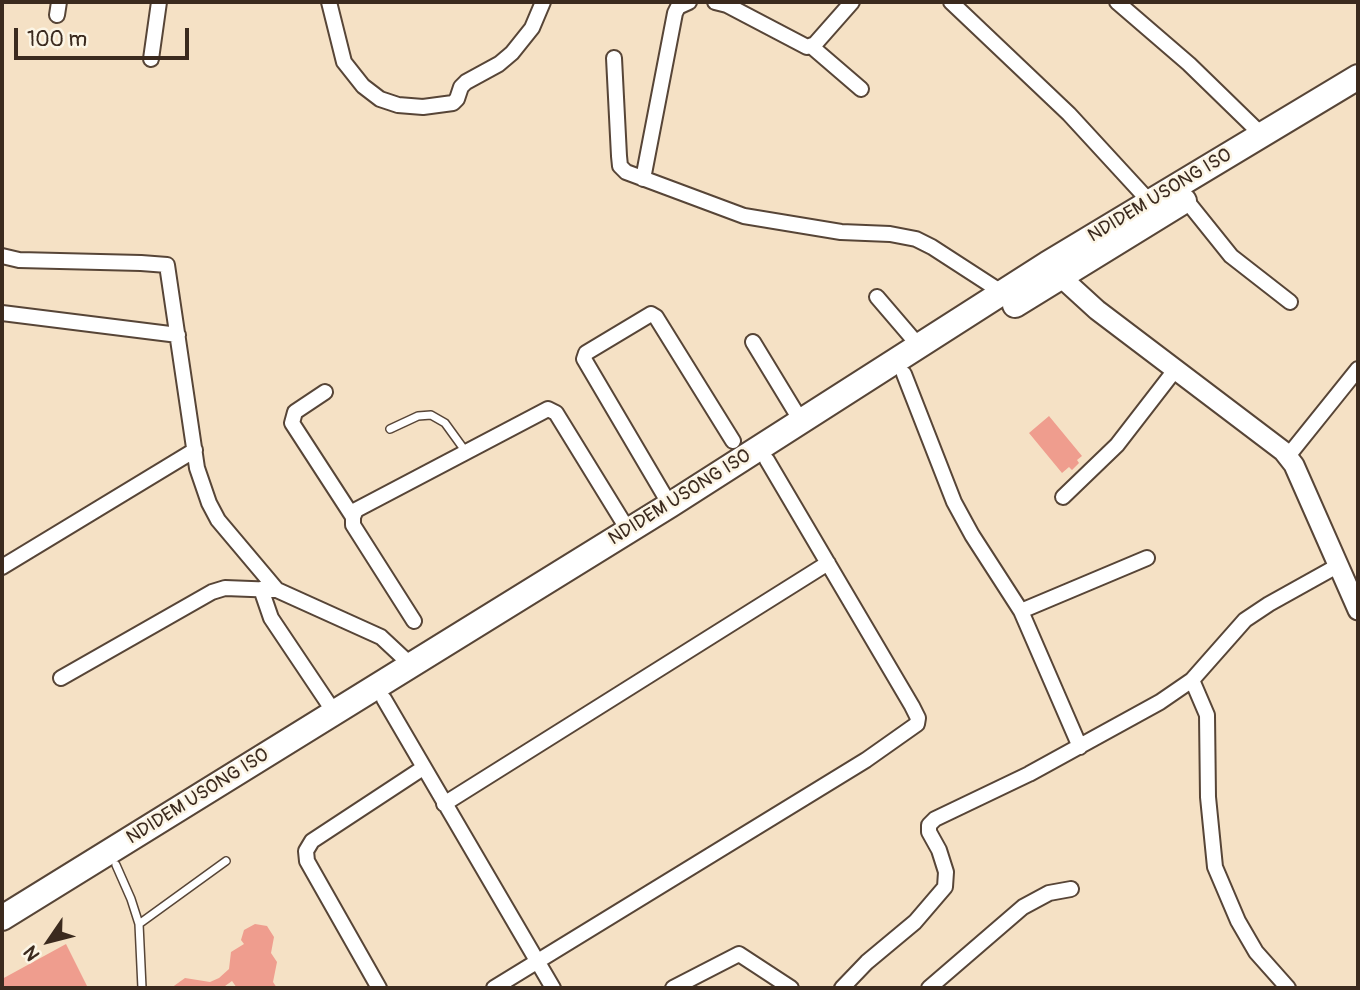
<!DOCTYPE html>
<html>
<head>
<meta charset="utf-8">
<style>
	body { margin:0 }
	#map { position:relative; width:1360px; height:990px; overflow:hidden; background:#f5e1c5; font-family:Pangolin,sans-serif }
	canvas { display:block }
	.frame { position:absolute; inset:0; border:4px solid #3b2a1e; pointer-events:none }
	.north { position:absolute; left:14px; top:906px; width:70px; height:70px; -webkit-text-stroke:5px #fcf5e5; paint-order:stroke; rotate:235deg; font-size:19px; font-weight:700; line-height:28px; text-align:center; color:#3b2a1e }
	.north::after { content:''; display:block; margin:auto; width:24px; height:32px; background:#3b2a1e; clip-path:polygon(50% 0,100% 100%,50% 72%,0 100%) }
	.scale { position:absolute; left:14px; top:28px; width:175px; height:32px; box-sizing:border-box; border:4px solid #3b2a1e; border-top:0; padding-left:9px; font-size:21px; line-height:24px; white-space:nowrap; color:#3b2a1e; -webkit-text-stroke:5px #fcf5e5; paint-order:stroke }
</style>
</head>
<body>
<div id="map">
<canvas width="1360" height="990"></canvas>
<div class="frame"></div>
<div class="north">N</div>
<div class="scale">100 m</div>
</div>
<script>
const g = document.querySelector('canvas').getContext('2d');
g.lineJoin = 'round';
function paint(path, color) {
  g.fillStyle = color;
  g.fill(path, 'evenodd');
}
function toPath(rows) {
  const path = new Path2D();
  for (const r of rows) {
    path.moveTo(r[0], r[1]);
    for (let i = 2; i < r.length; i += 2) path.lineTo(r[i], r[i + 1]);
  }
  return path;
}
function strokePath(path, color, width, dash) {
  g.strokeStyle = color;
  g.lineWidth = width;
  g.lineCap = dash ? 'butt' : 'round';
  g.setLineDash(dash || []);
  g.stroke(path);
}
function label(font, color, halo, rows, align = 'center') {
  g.font = font + ' Pangolin,sans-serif';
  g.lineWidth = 5;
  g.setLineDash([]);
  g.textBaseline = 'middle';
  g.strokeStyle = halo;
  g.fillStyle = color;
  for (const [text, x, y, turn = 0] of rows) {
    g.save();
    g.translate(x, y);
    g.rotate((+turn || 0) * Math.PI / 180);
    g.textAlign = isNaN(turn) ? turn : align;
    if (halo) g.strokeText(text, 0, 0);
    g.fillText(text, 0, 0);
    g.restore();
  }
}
paint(toPath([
	[1049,416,1082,456,1077,460,1079,463,1072,470,1069,467,1062,473,1029,433],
	[255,924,267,926,274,937,271,953,277,962,273,982,277,988,237,988,232,981,225,986,226,988,171,988,185,978,210,982,219,978,229,969,231,952,244,944,241,940,244,930],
	[66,944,88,988,2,988,2,979]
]), '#ef9d8e');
const lane = toPath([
	[390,429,418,416,431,415,445,423,466,452],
	[116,865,131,899,139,924,142,988],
	[139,924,226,861]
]);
const street = toPath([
	[329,2,344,62,363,86,380,99,398,105,423,107,453,103,457,99,461,87,466,82,499,64,512,53,532,28,543,2],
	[715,2,727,5,807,47,815,44,852,2],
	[951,2,1069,114,1150,202],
	[1117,2,1189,64,1262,135],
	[57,15,59,2],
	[811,46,861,89],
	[614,58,619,156,620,166,626,172,744,216,841,232,890,234,916,239,932,247,1003,293],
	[151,59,159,2],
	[643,179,675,13,678,7,689,2],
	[1186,200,1231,256,1290,302],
	[2,256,19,260,141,263,167,265,197,468,209,503,218,520,277,590,381,637,411,665],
	[877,297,919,346],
	[2,313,178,335],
	[753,342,801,421],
	[904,374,954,502,972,535,1021,611,1080,747],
	[325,392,295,412,292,423,353,517,353,525,414,621],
	[1288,456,1358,369],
	[1063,497,1117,445,1175,370],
	[670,505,584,359,586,353,651,314,656,317,733,441],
	[353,517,356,510,548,409,556,413,628,530],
	[2,567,195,450],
	[261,589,271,618,334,712],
	[1021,611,1147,558],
	[61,678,212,592,225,588,277,590],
	[1192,680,1207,715,1208,797,1215,867,1238,921,1256,952,1288,988],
	[384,699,553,988],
	[444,804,828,563],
	[379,988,307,861,306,851,312,841,423,768],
	[494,988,866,760,917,724,918,718,912,706,767,460],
	[673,988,739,954,791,988],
	[842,988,867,962,915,922,945,887,946,872,939,850,929,832,929,825,935,819,1029,774,1160,702,1192,680,1245,620,1269,604,1339,565],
	[929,988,1023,907,1049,893,1071,889]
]);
const secondary = toPath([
	[1051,268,1097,310,1283,451,1294,465,1358,610]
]);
const highway = toPath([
	[1015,305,1184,201],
	[2,918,670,505,1047,264,1358,77]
]);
strokePath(lane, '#574537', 10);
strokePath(street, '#574537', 18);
strokePath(secondary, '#574537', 23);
strokePath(highway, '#574537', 28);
strokePath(lane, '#fff', 7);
strokePath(street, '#fff', 14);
strokePath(secondary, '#fff', 19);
strokePath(highway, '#fff', 24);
label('19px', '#3b2a1e', '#fcf5e5', [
	["NDIDEM USONG ISO",1160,196,-31],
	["NDIDEM USONG ISO",680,498,-32],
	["NDIDEM USONG ISO",198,797,-32]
]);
</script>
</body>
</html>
